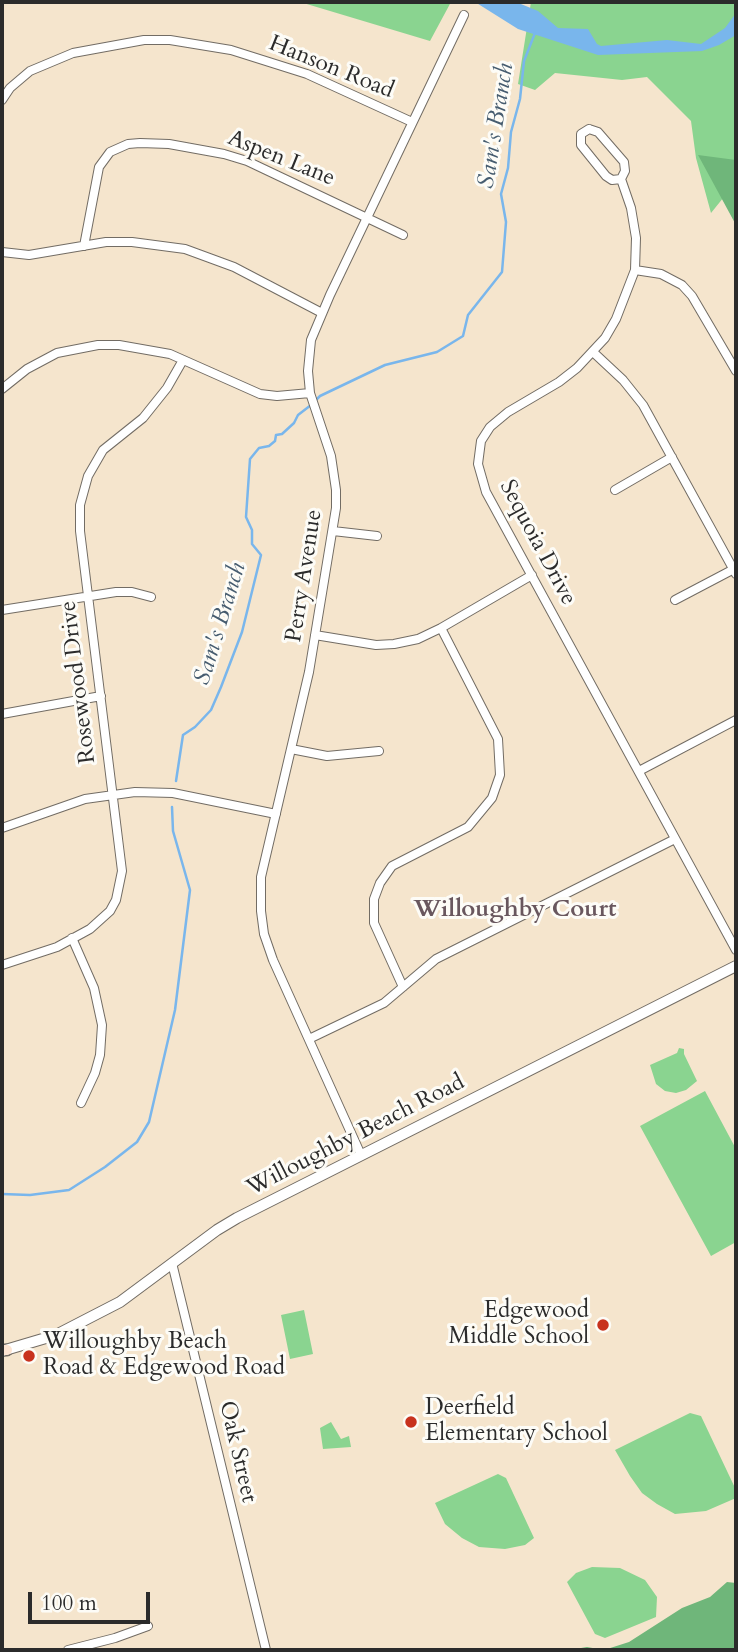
<!DOCTYPE html>
<html>
<head>
<meta charset="utf-8">
<style>
	body { margin:0 }
	#map { position:relative; width:738px; height:1652px; overflow:hidden; background:#f5e5cd; font-family:Cardo,serif }
	canvas { display:block }
	.frame { position:absolute; inset:0; border:4px solid #2b2b2b; pointer-events:none }
	.scale { position:absolute; left:28px; top:1592px; width:122px; height:32px; box-sizing:border-box; border:4px solid #2b2b2b; border-top:0; padding-left:9px; font-size:21px; line-height:24px; white-space:nowrap; color:#2b2b2b; -webkit-text-stroke:5px #fdfcf7; paint-order:stroke }
</style>
</head>
<body>
<div id="map">
<canvas width="738" height="1652"></canvas>
<div class="frame"></div>
<div class="scale">100 m</div>
</div>
<script>
const g = document.querySelector('canvas').getContext('2d');
g.lineJoin = 'round';
function paint(path, color) {
  g.fillStyle = color;
  g.fill(path, 'evenodd');
}
function toPath(rows) {
  const path = new Path2D();
  for (const r of rows) {
    path.moveTo(r[0], r[1]);
    for (let i = 2; i < r.length; i += 2) path.lineTo(r[i], r[i + 1]);
  }
  return path;
}
function strokePath(path, color, width, dash) {
  g.strokeStyle = color;
  g.lineWidth = width;
  g.lineCap = dash ? 'butt' : 'round';
  g.setLineDash(dash || []);
  g.stroke(path);
}
function label(font, color, halo, rows, align = 'center') {
  g.font = font + ' Cardo,serif';
  g.lineWidth = 6;
  g.setLineDash([]);
  g.textBaseline = 'middle';
  g.strokeStyle = halo;
  g.fillStyle = color;
  for (const [text, x, y, turn = 0] of rows) {
    g.save();
    g.translate(x, y);
    g.rotate((+turn || 0) * Math.PI / 180);
    g.textAlign = isNaN(turn) ? turn : align;
    if (halo) g.strokeText(text, 0, 0);
    g.fillText(text, 0, 0);
    g.restore();
  }
}
paint(toPath([
	[300,2,451,2,430,41],
	[531,2,736,2,736,182,711,213,696,158,691,121,647,77,622,80,555,73,535,90,518,84],
	[679,1048,684,1049,684,1054,697,1081,686,1090,676,1093,665,1091,656,1084,650,1065,677,1053],
	[705,1091,736,1149,736,1242,711,1256,640,1126],
	[304,1310,313,1354,290,1359,281,1315],
	[690,1413,701,1416,736,1490,736,1498,706,1511,675,1514,657,1504,642,1493,630,1476,615,1450],
	[331,1422,341,1439,349,1436,351,1447,323,1449,320,1428],
	[498,1474,506,1478,534,1538,525,1545,505,1549,479,1547,462,1538,445,1524,435,1503],
	[592,1567,620,1568,645,1580,657,1597,656,1617,605,1638,595,1634,567,1582,576,1573]
]), '#8ad490');
paint(toPath([
	[698,155,736,160,736,225],
	[727,1582,736,1583,736,1650,569,1650,587,1647,604,1650,629,1642,682,1608,710,1597]
]), '#6fb67a');
paint(toPath([
	[475,2,516,2,538,11,558,28,588,29,597,44,601,46,667,40,701,44,725,28,736,13,736,35,719,45,702,51,598,55,518,29]
]), '#79b6ec');
strokePath(toPath([
	[316,400,320,396,385,365,437,352,463,336,468,315,502,272,506,222,501,194,508,168,511,132,520,99,524,61,535,33],
	[176,781,183,735,195,727,211,710,221,687,242,632,261,555,252,544,252,530,246,517,250,459,259,448,269,446,275,441,276,435,282,434,294,423,298,415,311,405],
	[2,1194,30,1195,69,1190,105,1167,137,1142,149,1122,175,1010,190,890,173,831,172,807]
]), '#79b6ec', 2.5);
const minor = toPath([
	[2,100,10,88,30,71,73,53,144,40,170,40,231,50,307,74,412,122],
	[589,129,598,132,624,162,625,171,621,179,612,180,606,176,581,145,581,134,589,129],
	[621,179,631,208,636,238,635,270,616,319,605,338,577,368,559,382,508,412,490,427,481,441,478,464,486,492,736,950],
	[84,246,99,167,110,152,128,144,140,143,169,144,224,154,247,161,403,235],
	[2,252,29,255,106,242,132,242,185,249,234,267,322,313],
	[635,270,661,274,682,285,692,296,736,371],
	[593,352,623,380,643,405,736,574],
	[2,389,27,369,57,353,98,345,119,345,170,354,260,394,277,396,310,393],
	[615,490,672,457],
	[333,531,377,536],
	[675,600,734,569],
	[2,610,116,592,132,592,151,597],
	[315,635,376,645,394,644,418,639,441,628,532,575],
	[2,714,101,696],
	[291,749,327,756,379,751],
	[639,771,736,720],
	[2,828,85,799,135,792,173,793,276,814],
	[72,938,94,988,102,1025,100,1055,95,1073,81,1103],
	[2,965,57,947,90,929,110,911,116,900,122,871,80,531,80,505,88,476,103,450,143,418,167,388,183,360],
	[403,987,374,923,374,899,380,883,392,866,468,827,492,798,500,775,498,739,441,628],
	[309,1039,384,1003,436,959,675,839],
	[361,1155,273,960,264,934,261,911,261,877,309,672,336,508,336,490,331,456,310,393,308,371,311,340,330,295,464,15],
	[172,1263,266,1650],
	[68,1650,115,1638,148,1626]
]);
const tertiary = toPath([
	[2,1351,56,1335,87,1319,120,1302,217,1230,237,1218,736,966]
]);
const secondary = toPath([
	[2,1350,7,1350]
]);
strokePath(minor, '#726c64', 10);
strokePath(tertiary, '#726c64', 12);
strokePath(secondary, '#726c64', 13);
strokePath(minor, '#fff', 8);
strokePath(tertiary, '#fff', 10);
strokePath(secondary, '#fde4d1', 10);
for (const [x, y, r, color] of [
	[603,1325,7,"#c8321e"],
	[29,1356,7,"#c8321e"],
	[411,1422,7,"#c8321e"]
]) {
  const dot = new Path2D();
  dot.arc(x, y, r, 0, 2 * Math.PI);
  g.fillStyle = color;
  g.fill(dot);
  strokePath(dot, '#fdfcf7', 2.5);
}
label('23px', '#2b2b2b', '#fdfcf7', [
	["Hanson Road",331,68,22],
	["Aspen Lane",281,159,22],
	["Sequoia Drive",537,543,62],
	["Perry Avenue",305,576,-81],
	["Rosewood Drive",79,682,-97],
	["Willoughby Beach Road",356,1136,-27],
	["Oak Street",237,1452,77]
]);
label('23px', '#2b2b2b', '#fdfcf7', [
	["Edgewood",589,1312,"right"],
	["Middle School",589,1338,"right"],
	["Willoughby Beach",43,1343],
	["Road & Edgewood Road",43,1369],
	["Deerfield",425,1409],
	["Elementary School",425,1435]
], 'left');
label('italic 24px', '#465c6f', '#fdfcf7', [
	["Sam's Branch",497,126,-81],
	["Sam's Branch",221,624,-73]
]);
label('bold 24px', '#69575e', '#fdfcf7', [
	["Willoughby Court",515,910]
]);
</script>
</body>
</html>
